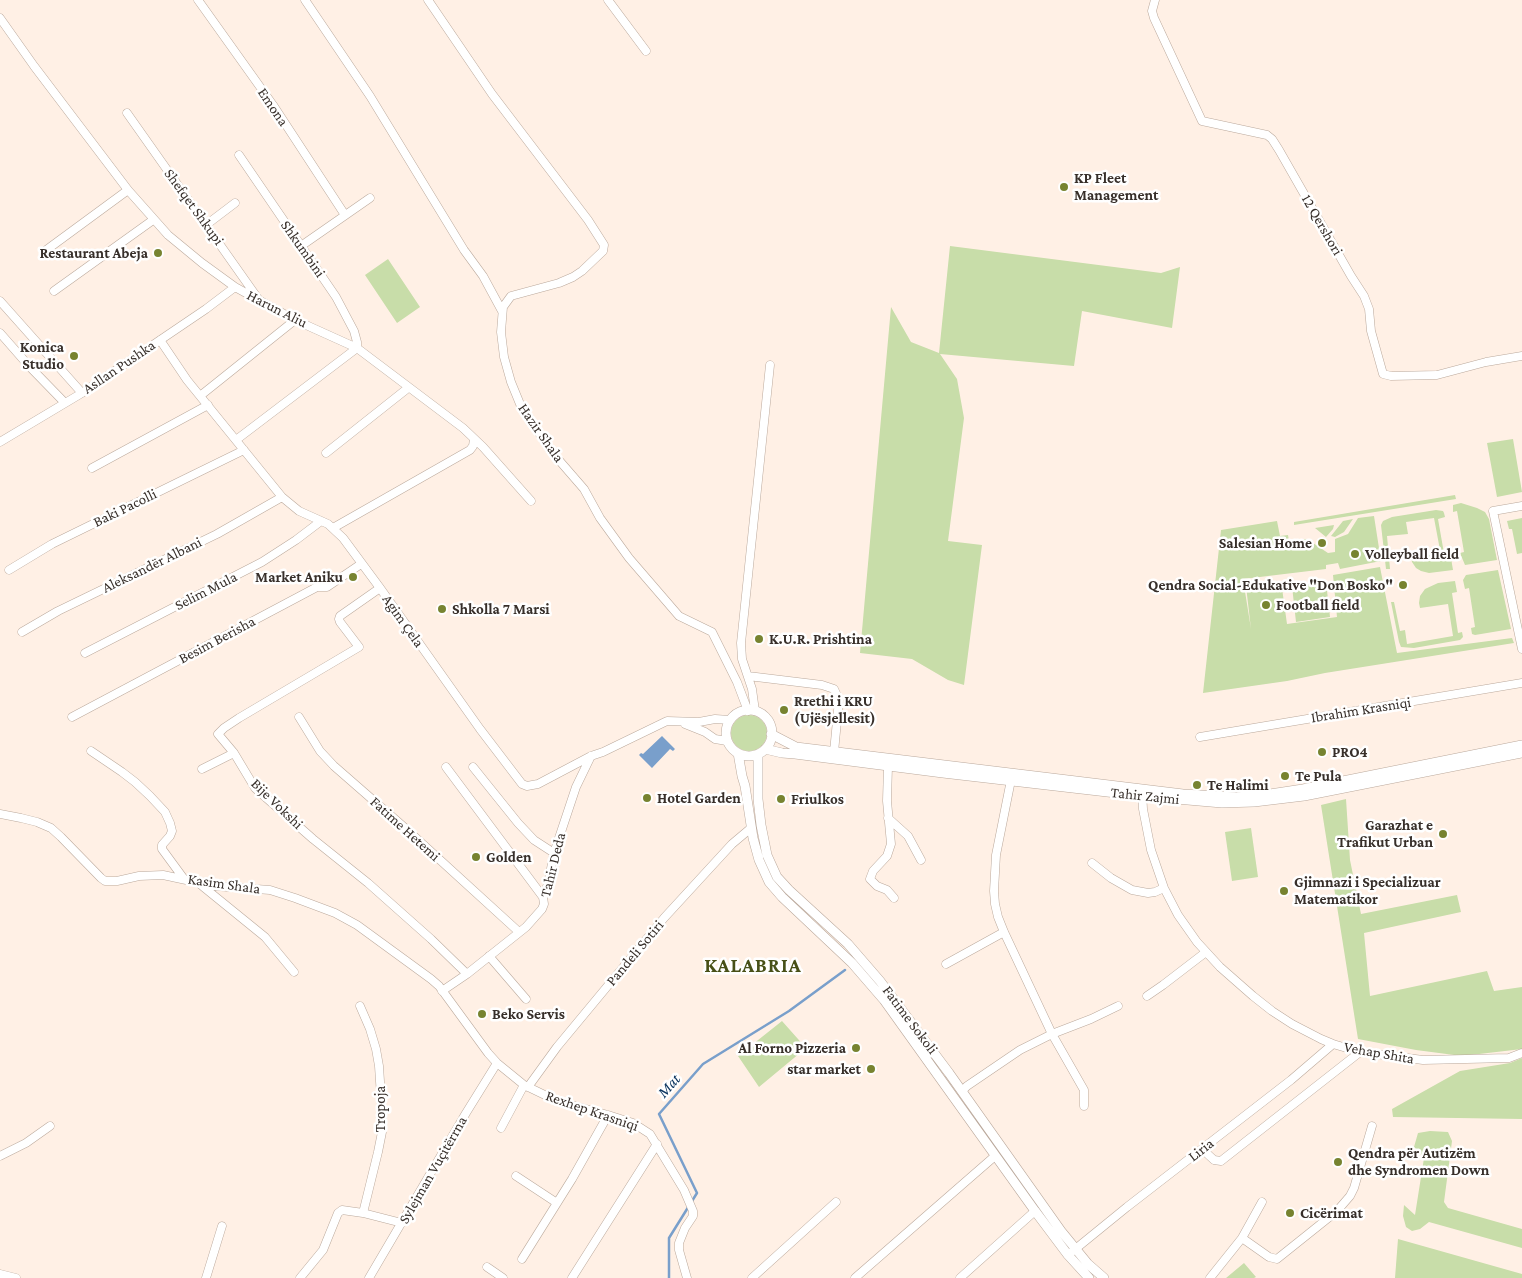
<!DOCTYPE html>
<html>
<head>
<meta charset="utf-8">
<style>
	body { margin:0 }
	canvas { display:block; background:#fff0e5 }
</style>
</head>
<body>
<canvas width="1522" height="1278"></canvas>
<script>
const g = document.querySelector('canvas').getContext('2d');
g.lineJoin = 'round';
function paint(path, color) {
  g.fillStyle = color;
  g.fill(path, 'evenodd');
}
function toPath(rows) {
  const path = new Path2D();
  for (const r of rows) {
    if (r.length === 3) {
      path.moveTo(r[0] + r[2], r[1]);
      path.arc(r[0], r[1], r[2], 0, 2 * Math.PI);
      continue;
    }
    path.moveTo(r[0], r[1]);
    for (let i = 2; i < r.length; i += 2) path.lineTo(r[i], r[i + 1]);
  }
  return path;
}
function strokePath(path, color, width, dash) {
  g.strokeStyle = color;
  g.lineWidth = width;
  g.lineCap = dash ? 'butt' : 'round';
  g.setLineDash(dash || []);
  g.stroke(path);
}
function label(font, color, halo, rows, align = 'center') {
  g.font = font + ' "Crimson Pro",serif';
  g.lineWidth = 5;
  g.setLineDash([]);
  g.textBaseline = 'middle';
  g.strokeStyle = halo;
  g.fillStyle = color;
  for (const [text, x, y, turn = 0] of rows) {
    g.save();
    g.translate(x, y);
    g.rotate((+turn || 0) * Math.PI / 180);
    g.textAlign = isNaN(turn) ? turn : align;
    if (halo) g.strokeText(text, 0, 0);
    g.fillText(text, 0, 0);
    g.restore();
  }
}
paint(toPath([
	[950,246,1161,273,1180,267,1172,328,1082,311,1074,366,940,354,957,379,964,418,948,541,982,545,964,685,948,680,912,659,860,653,891,307,911,342,939,353],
	[388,259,420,307,397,323,365,275],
	[1513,439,1522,492,1497,497,1487,443],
	[1455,495,1456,499,1294,525,1294,522],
	[1461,503,1477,508,1485,512,1489,519,1497,560,1465,565,1460,553,1464,552,1457,511,1453,512,1453,505],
	[1436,510,1443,511,1444,513,1445,517,1438,519,1445,559,1451,558,1453,570,1429,573,1421,571,1416,568,1412,562,1411,555,1440,550,1434,518,1406,522,1408,534,1387,536,1390,569,1386,569,1381,525,1383,521,1392,517],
	[1374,516,1381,561,1340,569,1338,563,1326,565,1326,569,1243,579,1251,629,1246,586,1281,581,1287,624,1337,617,1333,575,1380,567,1397,653,1512,638,1514,643,1325,673,1287,681,1203,693,1221,530,1277,521,1280,536,1288,535,1289,541,1307,539,1328,553,1335,552,1335,539,1348,534,1358,518],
	[1522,518,1522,553,1517,554,1512,529,1509,529,1507,521],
	[1353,519,1344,532,1335,537,1331,536,1343,521],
	[1334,525,1333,529,1326,537,1315,528],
	[1498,570,1511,629,1475,635,1472,634,1471,628,1475,627,1469,588,1465,589,1463,580,1466,575],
	[1455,581,1457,592,1452,593,1458,633,1462,632,1463,637,1460,640,1414,648,1401,647,1399,642,1391,602,1394,602,1400,631,1405,630,1407,644,1453,636,1448,604,1420,608,1419,603,1420,596,1425,589,1438,583],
	[1326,582,1330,617,1296,622,1292,586],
	[749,733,18],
	[1346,799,1350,860,1361,914,1457,895,1461,912,1364,933,1370,996,1487,971,1494,991,1522,987,1522,1049,1462,1056,1416,1050,1358,1039,1321,805],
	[1251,828,1258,877,1232,881,1225,832],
	[782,1021,806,1048,759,1087,738,1056],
	[1522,1058,1522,1119,1393,1117,1392,1109,1460,1071,1510,1063],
	[1430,1131,1448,1132,1452,1141,1444,1202,1448,1208,1522,1229,1522,1248,1429,1222,1420,1229,1412,1231,1406,1227,1403,1216,1404,1205,1415,1215,1424,1158,1414,1147,1418,1133],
	[1398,1239,1522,1274,1522,1278,1395,1278],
	[1244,1263,1256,1277,1254,1278,1226,1278]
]), '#c8dda9');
paint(toPath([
	[662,736,675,749,673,751,670,749,652,768,639,755,641,753,643,754]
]), '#799fcb');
strokePath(toPath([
	[669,1278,669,1238,697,1193,659,1114,703,1064,789,1011,845,970]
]), '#799fcb', 2.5);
const minor = toPath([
	[198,0,273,105,345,215],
	[305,0,370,96,464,250,483,276,502,311],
	[428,0,492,94,588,220,604,245,603,251,582,271,573,277,559,283,511,296,503,307,501,332,504,357,511,382,520,404,551,451,584,489,600,518,629,558,679,616,712,632,737,682,748,711],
	[608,0,646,51],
	[1155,0,1152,11,1154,18,1202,121,1267,135,1272,139,1279,150,1351,276,1364,296,1369,309,1371,331,1383,374,1391,376,1437,375,1486,362,1522,356],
	[0,18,34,66,128,190,168,235,202,263,235,287,295,320,357,348,463,428,483,447,531,501],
	[127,113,259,300],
	[206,225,235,203],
	[301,246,370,198],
	[45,251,128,190],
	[54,291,153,220],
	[0,301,82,393],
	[0,333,29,366,65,403],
	[160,340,187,380,282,497,299,511,328,524,343,538,380,588,480,729,522,784,527,786,538,784,591,756,603,752,667,721,699,722,715,719,730,720],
	[200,396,295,320],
	[236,440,357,348,357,342,354,331,336,297,239,155],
	[0,442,82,393,206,309,235,287],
	[326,453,408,388],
	[92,468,208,405],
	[1522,506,1493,511,1522,649],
	[333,528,470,450,473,446,474,439],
	[9,570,52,544,244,450],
	[380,588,340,616,339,619,340,622,359,647,239,718,224,728,218,734,234,753,255,788,313,839,368,883,431,939,467,974],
	[22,632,58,611,217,534,282,497],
	[85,653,262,562,296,540,321,521],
	[748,676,822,685,834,689,839,700,834,752],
	[755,711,752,689,742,659,741,643,770,365],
	[72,717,317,587,327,587,361,564],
	[299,717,320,751,334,766,405,828,519,932],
	[685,724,705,732,715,739,727,741],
	[1200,737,1522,683],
	[91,751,122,772,135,782,150,796,165,812,170,823,172,831,170,836,162,845,162,849,184,879],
	[888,766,887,801,891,844,887,856,873,871,870,879,877,886,887,890,894,898],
	[446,767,543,897],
	[473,767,518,823,534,840,554,853],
	[202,769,234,753],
	[1011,780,996,855,994,891,995,904,998,917,1004,932,1052,1034,1084,1090,1084,1106],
	[1142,792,1143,809,1151,850,1164,888,1178,915,1197,942,1220,967,1253,996,1272,1011,1292,1024,1321,1039,1333,1044,1360,1052,1423,1060,1509,1058,1522,1053],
	[0,814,21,818,37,822,51,828,61,837,101,878,105,881,117,881,139,876,163,875,214,886,270,890,295,898,335,913,357,925,431,979,439,986,488,1053,497,1063,524,1085,551,1098,564,1103,608,1115,633,1123,650,1134,684,1190,693,1211,693,1216,685,1228,679,1243,679,1250,687,1278],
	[888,818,908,836,921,860],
	[1092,863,1111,878,1132,890,1148,893,1155,892,1164,888],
	[201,885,265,937,294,972],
	[489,956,526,999],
	[946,964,1004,932],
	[442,991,467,974,526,927,542,909,544,904,543,897,548,884,554,853,576,787,591,756],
	[1147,996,1163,985,1206,952],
	[360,1006,370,1029,376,1049,379,1066,382,1112,382,1132,378,1152,363,1213],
	[528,1087,557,1047,664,918,732,844,751,828],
	[962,1091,967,1086,1020,1050,1052,1034,1091,1019,1118,1006],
	[501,1128,524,1085],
	[1202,1149,1214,1160,1221,1161,1360,1052],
	[0,1156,26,1143,50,1126],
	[516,1176,557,1203],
	[1242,1238,1269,1257,1277,1259,1337,1211,1350,1196,1354,1188,1372,1126],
	[1068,1255,1127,1207,1291,1080,1333,1044],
	[522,1259,572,1179,608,1115],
	[487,1267,503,1278],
	[0,1274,16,1278],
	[206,1278,222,1226],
	[300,1278,323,1250,338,1213,342,1210,363,1213,402,1223],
	[369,1278,466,1113,497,1063],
	[572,1278,657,1144],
	[752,1278,836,1202],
	[855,1278,995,1156],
	[960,1278,1035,1211],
	[1210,1278,1242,1238,1262,1202]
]);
const tertiary = toPath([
	[749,733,23],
	[771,734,796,747,1183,794,1236,797,1270,794,1303,789,1522,745],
	[765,749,782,753,795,754,943,773,1142,796,1222,803,1254,802,1304,796,1522,753],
	[738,753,742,776,745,786,753,838,759,860,769,882,782,897,852,963,884,1000,1035,1211,1068,1255,1089,1278],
	[758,754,758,799,761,825,767,855,777,877,789,890,848,944,880,981,949,1073,1061,1231,1088,1264,1104,1278]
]);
strokePath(minor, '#bba99c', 9);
strokePath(tertiary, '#bba99c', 10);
strokePath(minor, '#fff', 8);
strokePath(tertiary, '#fff', 9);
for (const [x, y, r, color] of [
	[1064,187,5,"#778330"],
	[158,253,5,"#778330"],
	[74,356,5,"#778330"],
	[1322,543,5,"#778330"],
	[1355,554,5,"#778330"],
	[353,577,5,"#778330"],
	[1403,585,5,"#778330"],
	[1266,605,5,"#778330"],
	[442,609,5,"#778330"],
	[759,639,5,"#778330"],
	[784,710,5,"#778330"],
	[1322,752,5,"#778330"],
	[1285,776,5,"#778330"],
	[1197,785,5,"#778330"],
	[647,798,5,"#778330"],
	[781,799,5,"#778330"],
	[1443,834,5,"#778330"],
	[476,857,5,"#778330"],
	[1284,891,5,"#778330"],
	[482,1014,5,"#778330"],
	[856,1048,5,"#778330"],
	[871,1069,5,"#778330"],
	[1338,1162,5,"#778330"],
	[1290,1213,5,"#778330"]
]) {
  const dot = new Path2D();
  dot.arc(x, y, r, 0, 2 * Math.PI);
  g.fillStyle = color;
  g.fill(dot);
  strokePath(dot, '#fff', 2);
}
label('15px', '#372f2a', '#fff', [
	["Emona",273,107,56],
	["Shefqet Shkupi",194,207,54],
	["12 Qershori",1322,225,60],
	["Shkumbini",303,249,55],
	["Harun Aliu",277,309,27],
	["Asllan Pushka",119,367,-34],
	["Hazir Shala",541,433,55],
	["Baki Pacolli",125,508,-26],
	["Aleksandër Albani",152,565,-26],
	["Selim Mula",206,591,-27],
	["Agim Çela",403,621,55],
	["Besim Berisha",217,640,-28],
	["Ibrahim Krasniqi",1361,710,-9],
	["Tahir Zajmi",1145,796,6],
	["Bije Vokshi",277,804,44],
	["Fatime Hetemi",405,829,42],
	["Tahir Deda",553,865,-76],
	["Kasim Shala",224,884,8],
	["Pandeli Sotiri",635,953,-50],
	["Fatime Sokoli",910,1020,53],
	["Vehap Shita",1379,1053,10],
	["Tropoja",380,1109,-90],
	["Rexhep Krasniqi",592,1111,19],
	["Liria",1201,1150,-38],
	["Sylejman Vuçitërrna",433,1170,-60]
]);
label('bold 15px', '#372f2a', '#fff', [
	["KP Fleet",1074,178],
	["Management",1074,195],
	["Restaurant Abeja",148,253,"right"],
	["Konica",64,347,"right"],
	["Studio",64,364,"right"],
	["Salesian Home",1312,543,"right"],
	["Volleyball field",1365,554],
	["Market Aniku",343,577,"right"],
	["Qendra Social-Edukative \"Don Bosko\"",1393,585,"right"],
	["Football field",1276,605],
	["Shkolla 7 Marsi",452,609],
	["K.U.R. Prishtina",769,639],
	["Rrethi i KRU",794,701],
	["(Ujësjellesit)",794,718],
	["PRO4",1332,752],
	["Te Pula",1295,776],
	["Te Halimi",1207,785],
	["Hotel Garden",657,798],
	["Friulkos",791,799],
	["Garazhat e",1433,825,"right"],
	["Trafikut Urban",1433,842,"right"],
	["Golden",486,857],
	["Gjimnazi i Specializuar",1294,882],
	["Matematikor",1294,899],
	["Beko Servis",492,1014],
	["Al Forno Pizzeria",846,1048,"right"],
	["star market",861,1069,"right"],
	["Qendra për Autizëm",1348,1153],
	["dhe Syndromen Down",1348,1170],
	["Cicërimat",1300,1213]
], 'left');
label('italic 16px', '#0d3660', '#fff', [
	["Mat",669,1086,-49]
]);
g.letterSpacing = '1px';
label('bold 20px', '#485017', '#fff', [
	["KALABRIA",753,966]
]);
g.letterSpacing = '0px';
</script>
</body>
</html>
